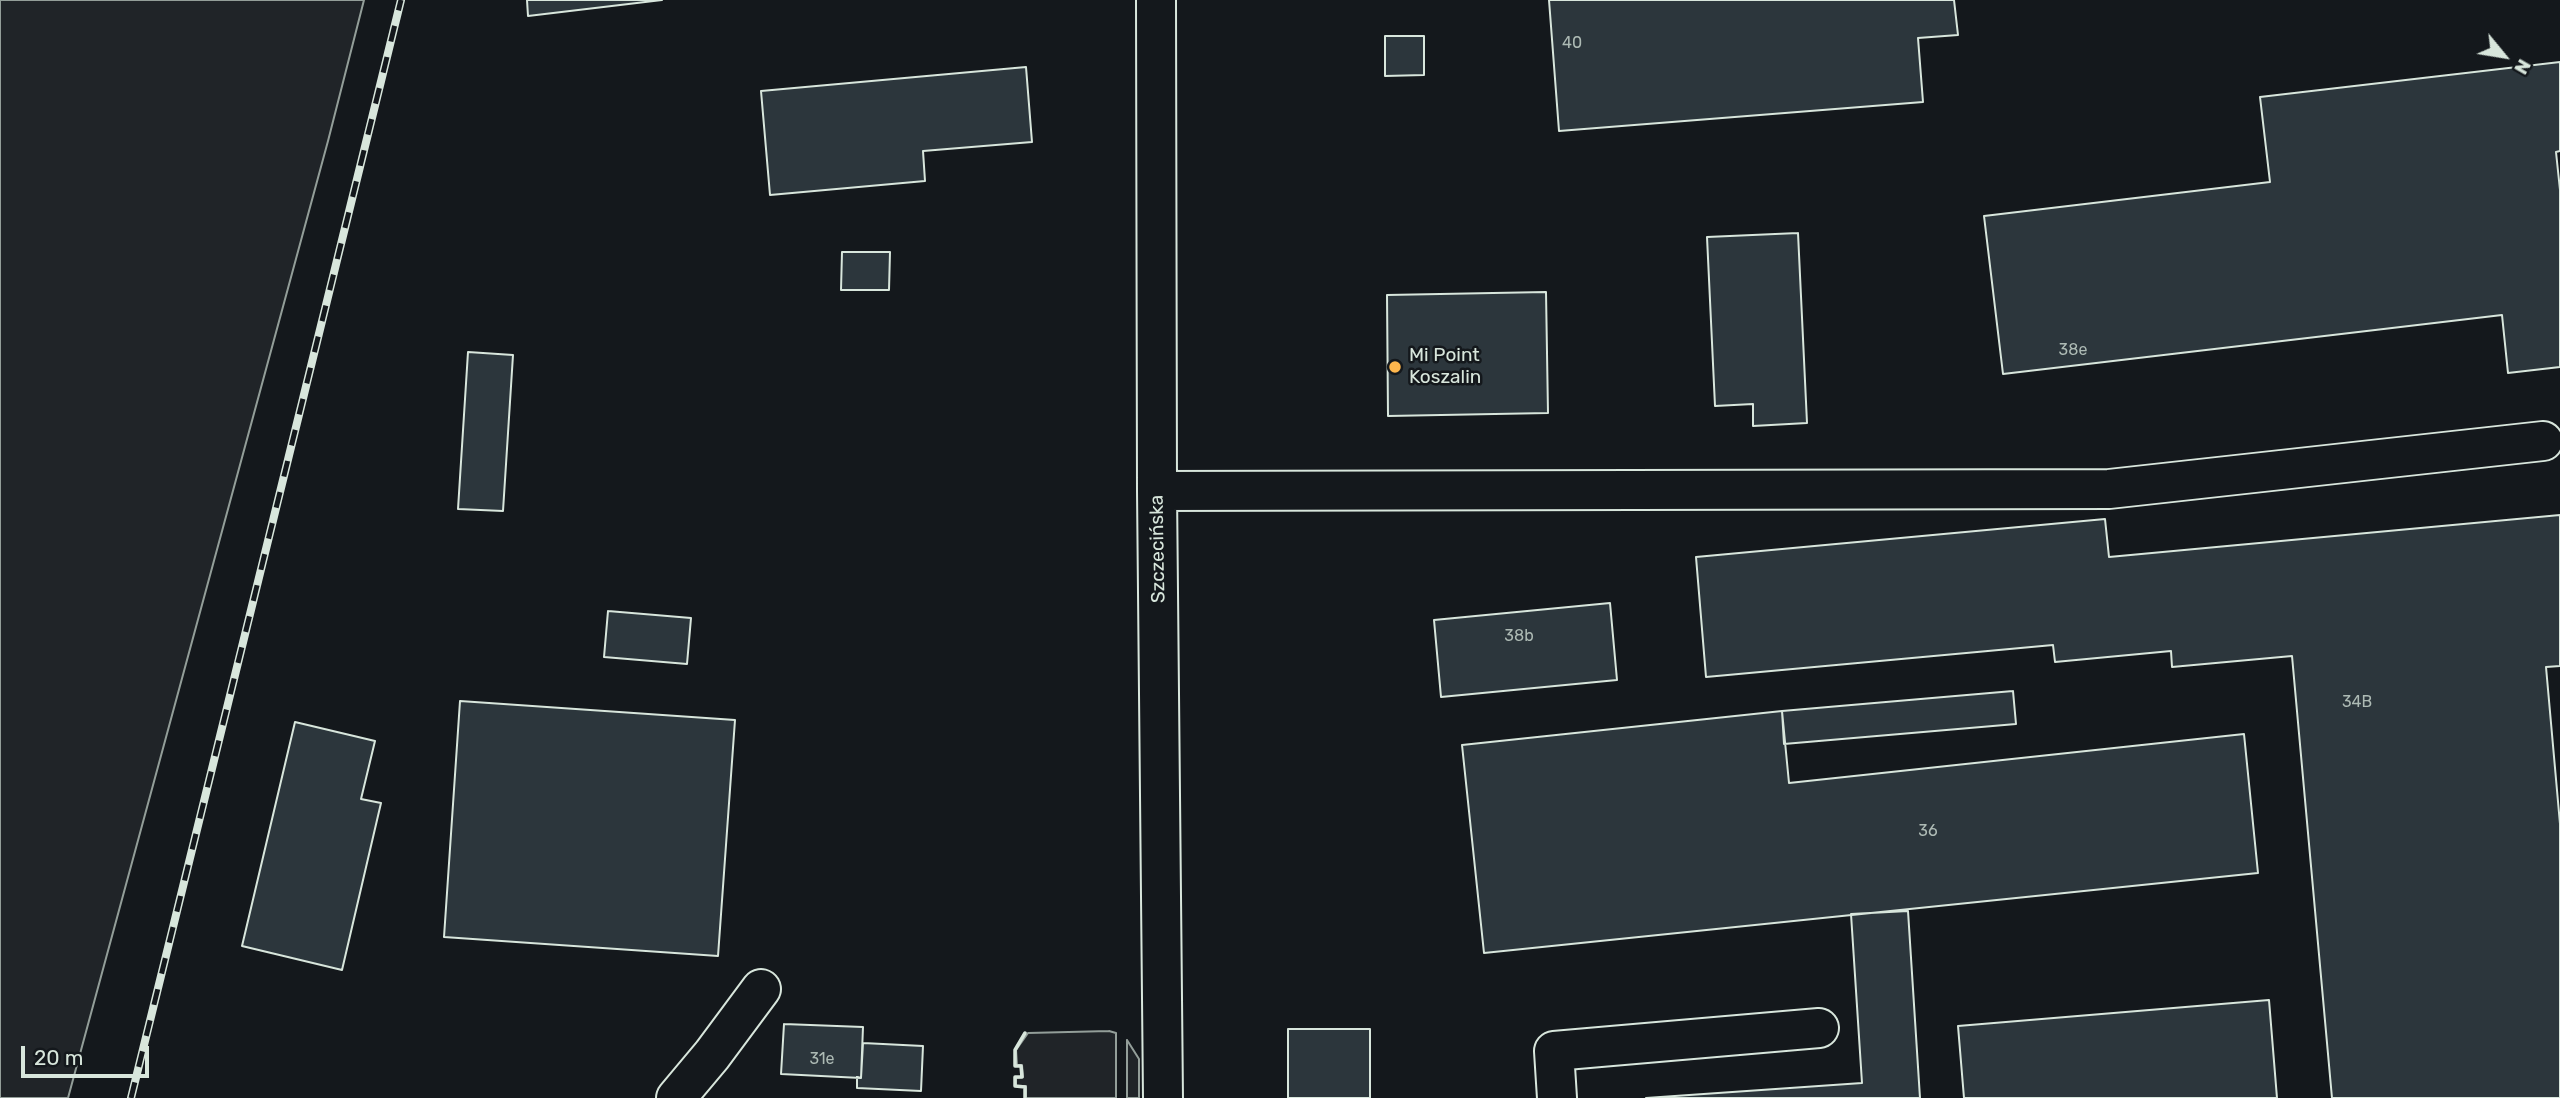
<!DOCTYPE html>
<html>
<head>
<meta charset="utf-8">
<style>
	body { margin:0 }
	#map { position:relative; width:2560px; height:1098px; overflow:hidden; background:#14181c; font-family:Rubik,sans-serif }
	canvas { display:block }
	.north { position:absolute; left:2469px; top:21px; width:70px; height:70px; -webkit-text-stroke:5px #14181c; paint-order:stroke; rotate:120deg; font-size:19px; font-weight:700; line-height:28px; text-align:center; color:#d8e6dc }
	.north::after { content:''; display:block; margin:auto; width:24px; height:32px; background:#d8e6dc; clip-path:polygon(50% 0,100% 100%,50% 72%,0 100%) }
	.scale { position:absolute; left:21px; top:1046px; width:128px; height:32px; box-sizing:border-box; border:4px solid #d8e6dc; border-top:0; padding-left:9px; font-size:21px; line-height:24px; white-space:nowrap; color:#d8e6dc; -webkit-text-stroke:5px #14181c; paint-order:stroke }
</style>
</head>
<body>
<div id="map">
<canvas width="2560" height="1098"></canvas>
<div class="north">N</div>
<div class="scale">20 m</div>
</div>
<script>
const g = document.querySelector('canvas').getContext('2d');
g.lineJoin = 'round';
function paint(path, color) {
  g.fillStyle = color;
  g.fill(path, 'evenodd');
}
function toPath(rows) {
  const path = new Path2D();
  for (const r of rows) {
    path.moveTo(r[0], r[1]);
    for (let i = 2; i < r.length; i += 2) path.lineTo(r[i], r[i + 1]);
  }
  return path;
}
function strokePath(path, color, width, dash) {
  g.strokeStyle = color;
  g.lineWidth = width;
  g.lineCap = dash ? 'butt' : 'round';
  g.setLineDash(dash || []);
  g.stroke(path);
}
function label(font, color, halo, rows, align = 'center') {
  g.font = font + ' Rubik,sans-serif';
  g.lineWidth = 5;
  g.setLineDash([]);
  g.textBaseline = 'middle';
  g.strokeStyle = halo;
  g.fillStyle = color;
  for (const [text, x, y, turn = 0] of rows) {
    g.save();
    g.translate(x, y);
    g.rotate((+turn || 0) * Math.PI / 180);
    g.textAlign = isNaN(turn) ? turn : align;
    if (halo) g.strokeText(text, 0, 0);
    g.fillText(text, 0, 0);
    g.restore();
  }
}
const green = toPath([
	[0,0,364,0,328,141,68,1098,0,1098,0,0],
	[1109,1031,1116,1033,1116,1098,1026,1098,1026,1086,1016,1086,1016,1078,1023,1077,1022,1065,1017,1065,1016,1050,1028,1033,1109,1031],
	[1127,1040,1139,1059,1139,1098,1127,1098,1127,1040]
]);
paint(green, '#202428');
strokePath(green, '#939e99', 2);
const building = toPath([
	[527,0,662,0,528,16,527,0],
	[1549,0,1954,0,1958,35,1918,38,1923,102,1559,131,1549,0],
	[1385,36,1424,36,1424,75,1385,76,1385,36],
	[2560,62,2560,151,2556,152,2560,190,2560,367,2508,373,2502,315,2003,374,1984,216,2270,182,2260,97,2560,62],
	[1026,67,1032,142,923,151,925,181,770,195,761,91,1026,67],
	[1798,233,1807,423,1753,426,1753,404,1715,406,1707,237,1798,233],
	[842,252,890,252,889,290,841,290,842,252],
	[1546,292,1548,413,1388,416,1387,295,1546,292],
	[468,352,513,355,503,511,458,509,468,352],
	[2560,515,2560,666,2546,667,2560,824,2560,1098,2332,1098,2292,656,2172,667,2171,651,2055,662,2053,645,1706,677,1696,557,2105,519,2109,557,2560,515],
	[1610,603,1617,680,1441,697,1434,620,1610,603],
	[608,611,691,618,687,664,604,657,608,611],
	[2013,691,2016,724,1784,744,1782,711,2013,691],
	[460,701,735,720,718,956,444,937,460,701],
	[1782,711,1789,783,2244,734,2258,873,1484,953,1462,745,1782,711],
	[295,722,375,741,361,799,381,803,342,970,242,946,295,722],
	[1908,911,1920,1098,1646,1098,1862,1083,1851,914,1908,911],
	[2269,1000,2277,1098,1964,1098,1958,1026,2269,1000],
	[784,1024,863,1027,861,1078,781,1074,784,1024],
	[1288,1029,1370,1029,1370,1098,1288,1098,1288,1029],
	[863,1043,923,1046,921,1091,857,1088,857,1077,861,1078,863,1043]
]);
paint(building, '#2c363c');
strokePath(building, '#d8e6dc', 2);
const minor = toPath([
	[1156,0,1157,491,1163,1098],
	[1157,491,2109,489,2543,441],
	[676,1098,712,1055,761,989],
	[1557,1098,1554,1051,1819,1028]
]);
strokePath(minor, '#d8e6dc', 42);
strokePath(minor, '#14181c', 38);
const rail = toPath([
	[131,1098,401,0]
]);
strokePath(rail, '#d8e6dc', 8);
strokePath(rail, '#14181c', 5, [16]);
strokePath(toPath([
	[1025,1033,1015,1050,1015,1066,1021,1066,1022,1077,1015,1077,1015,1086,1025,1087,1025,1098]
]), '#d8e6dc', 3.5);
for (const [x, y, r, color] of [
	[1395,367,7,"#ffb74d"]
]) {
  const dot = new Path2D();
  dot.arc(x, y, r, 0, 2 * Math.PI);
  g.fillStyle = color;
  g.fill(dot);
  strokePath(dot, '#14181c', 2.5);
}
label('16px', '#adbab4', null, [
	["40",1572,43],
	["38e",2073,350],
	["38b",1519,636],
	["34B",2357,702],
	["36",1928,831],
	["31e",822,1059]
]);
label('19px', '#d8e6dc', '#14181c', [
	["Mi Point",1409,356],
	["Koszalin",1409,378]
], 'left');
label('19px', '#d8e6dc', '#14181c', [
	["Szczecińska",1158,549,-91]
]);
</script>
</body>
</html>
